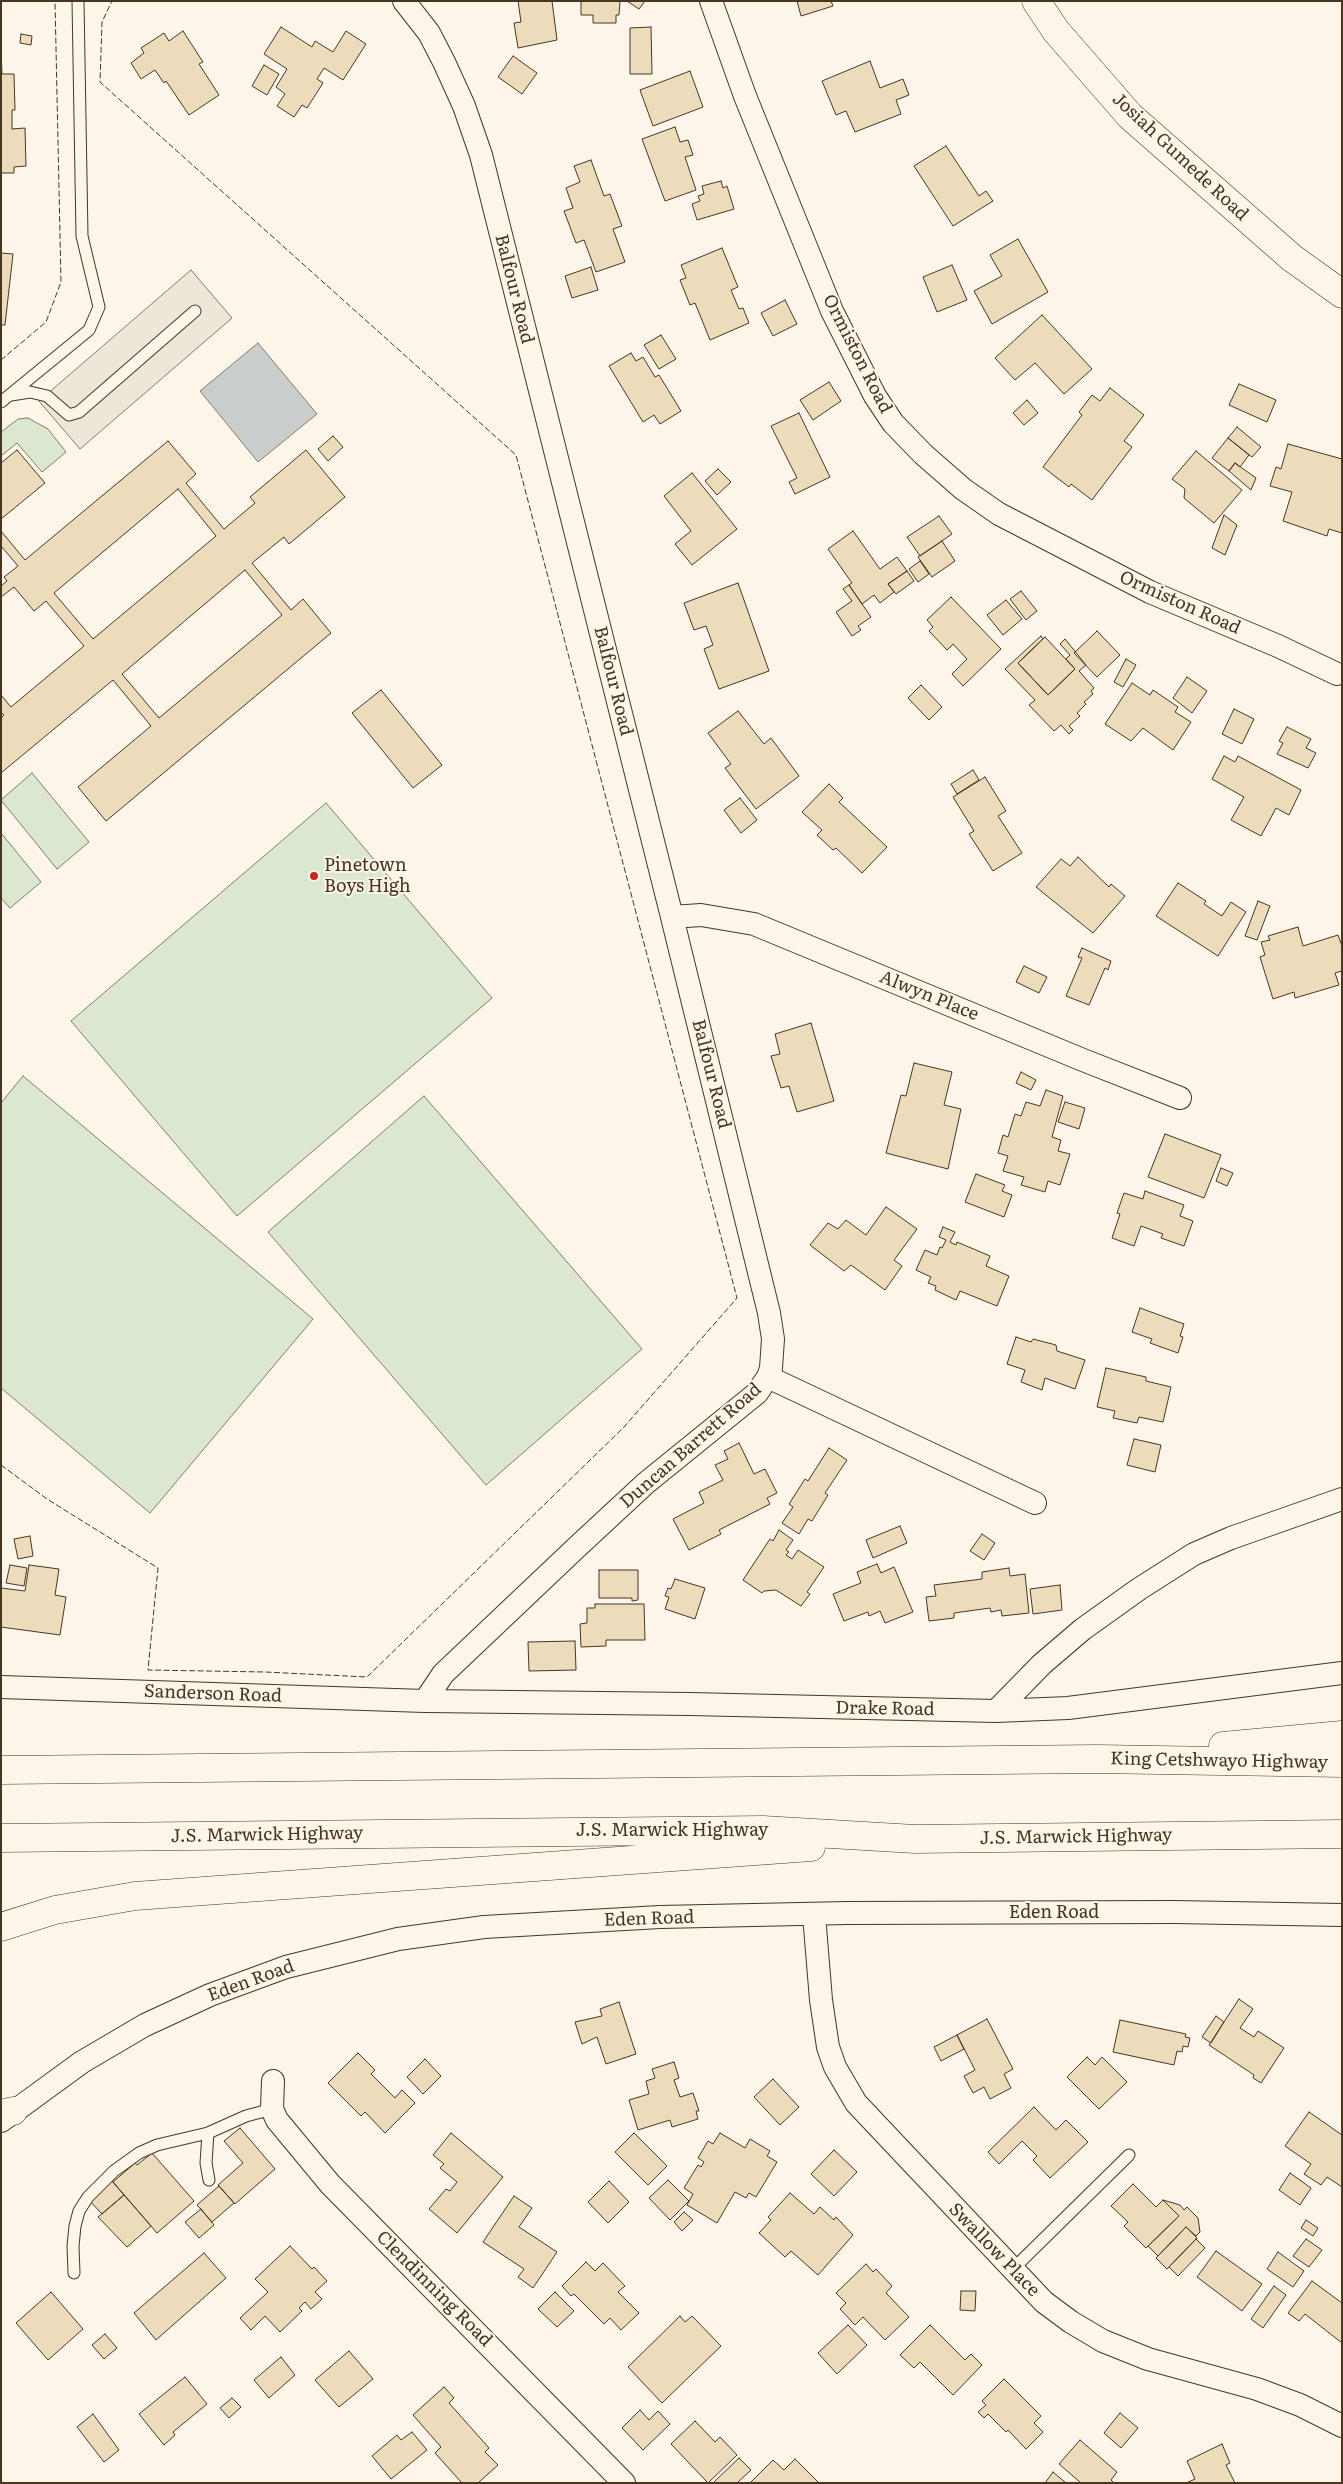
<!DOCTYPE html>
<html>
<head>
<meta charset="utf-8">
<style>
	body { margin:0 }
	#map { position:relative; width:1343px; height:2484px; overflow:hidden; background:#fbf6e9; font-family:Literata,serif }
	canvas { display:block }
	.frame { position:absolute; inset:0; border:2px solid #4a3520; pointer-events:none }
</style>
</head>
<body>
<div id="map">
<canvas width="1343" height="2484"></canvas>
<div class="frame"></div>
</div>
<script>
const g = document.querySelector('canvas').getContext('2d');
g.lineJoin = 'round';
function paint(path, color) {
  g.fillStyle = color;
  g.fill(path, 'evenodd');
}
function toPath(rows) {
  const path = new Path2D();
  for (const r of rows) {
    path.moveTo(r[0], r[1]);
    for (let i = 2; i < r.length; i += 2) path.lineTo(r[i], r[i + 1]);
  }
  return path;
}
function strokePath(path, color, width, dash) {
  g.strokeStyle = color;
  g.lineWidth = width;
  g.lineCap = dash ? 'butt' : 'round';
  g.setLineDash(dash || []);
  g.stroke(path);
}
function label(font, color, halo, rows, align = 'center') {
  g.font = font + ' Literata,serif';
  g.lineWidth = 4;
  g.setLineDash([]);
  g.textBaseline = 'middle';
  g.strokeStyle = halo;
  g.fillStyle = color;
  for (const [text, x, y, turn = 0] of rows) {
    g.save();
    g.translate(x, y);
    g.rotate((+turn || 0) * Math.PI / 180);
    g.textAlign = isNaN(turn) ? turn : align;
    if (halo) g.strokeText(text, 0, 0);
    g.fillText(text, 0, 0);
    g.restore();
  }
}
const green = toPath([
	[28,418,48,429,66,452,42,472,17,443,1,456,1,432,18,419,28,418],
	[32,773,89,842,57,869,1,800,32,773],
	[326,803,492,998,237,1216,71,1021,326,803],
	[1,833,41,882,10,908,1,898,1,833],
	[23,1076,313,1319,150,1513,1,1388,1,1103,23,1076],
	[424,1096,642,1349,486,1485,268,1232,424,1096]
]);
paint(green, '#dce7d0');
strokePath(green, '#887966', 1);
const parking = toPath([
	[191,270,232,318,80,449,39,401,191,270]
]);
paint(parking, '#ede7d9');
strokePath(parking, '#887966', 1);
const water = toPath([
	[258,343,317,414,258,462,200,391,258,343]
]);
paint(water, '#c9cecd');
strokePath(water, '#887966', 1);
const building = toPath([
	[518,1,552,1,557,40,518,48,514,23,521,22,518,1],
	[581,1,620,1,619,15,616,15,616,23,593,23,593,15,581,15,581,1],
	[627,1,645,1,639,9,627,1],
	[797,1,831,1,833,6,801,16,797,1],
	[281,27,312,47,315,41,333,52,346,31,366,44,343,80,324,68,317,79,323,83,307,108,302,105,294,117,277,106,285,94,276,87,287,69,264,54,281,27],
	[651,27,652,74,630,74,630,28,651,27],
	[183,31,203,62,199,64,219,95,189,115,166,81,164,83,155,70,141,79,131,63,144,53,141,48,164,33,169,41,183,31],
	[21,34,32,36,31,45,20,43,21,34],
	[1,51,2,74,14,74,15,110,12,110,12,129,25,128,26,166,14,167,14,173,1,173,1,51],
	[513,56,537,73,522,94,498,77,513,56],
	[870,61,880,88,903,79,909,95,896,100,901,114,855,132,846,111,836,115,822,81,870,61],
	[264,65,279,74,267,95,252,86,264,65],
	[690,71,703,107,653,126,640,90,690,71],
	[675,127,680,142,688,140,693,155,685,157,696,190,665,201,642,139,675,127],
	[946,146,979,196,986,191,993,201,953,226,914,166,946,146],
	[591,160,604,196,610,194,622,226,613,229,625,262,596,272,584,240,576,243,564,211,573,208,566,188,580,182,574,166,591,160],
	[721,181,723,188,727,186,734,209,697,220,692,204,700,201,698,196,704,194,702,186,721,181],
	[1018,239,1048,292,992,324,974,291,1002,276,990,255,1018,239],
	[722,248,738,287,731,290,739,309,743,308,749,323,710,340,695,303,690,305,680,280,686,278,681,265,722,248],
	[1,253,13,254,5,325,1,325,1,253],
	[952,265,967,300,937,312,923,277,952,265],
	[591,267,598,290,572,298,565,276,591,267],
	[785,300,797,324,773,336,761,313,785,300],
	[1042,315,1092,369,1064,394,1035,363,1015,380,995,358,1042,315],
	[661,335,676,359,659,369,644,345,661,335],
	[631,353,636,361,643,357,655,377,659,375,681,411,660,424,654,415,643,422,609,366,631,353],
	[829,382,841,401,813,420,800,400,829,382],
	[1239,384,1276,400,1267,422,1229,405,1239,384],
	[1110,388,1144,415,1124,441,1132,447,1092,500,1071,484,1069,487,1043,467,1082,415,1079,412,1092,395,1100,401,1110,388],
	[1027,400,1038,413,1024,425,1013,413,1027,400],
	[799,413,830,477,795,494,789,482,797,478,771,426,799,413],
	[1237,427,1261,447,1252,457,1228,438,1237,427],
	[333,436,343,447,328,461,318,449,333,436],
	[1228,438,1249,455,1240,467,1235,463,1229,471,1212,458,1228,438],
	[168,441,196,474,186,483,224,529,255,503,250,497,306,450,345,497,289,544,284,537,252,563,291,610,303,599,331,633,106,821,78,787,151,726,113,680,1,773,1,718,4,715,1,712,1,695,11,707,84,646,46,601,34,611,14,587,1,597,1,586,7,581,4,577,18,566,1,546,1,531,25,560,168,441],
	[178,489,216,536,93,639,54,593,178,489],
	[245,570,282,615,159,718,122,674,245,570],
	[1288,444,1342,459,1342,533,1329,529,1327,536,1283,521,1292,492,1270,486,1276,467,1281,469,1288,444],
	[17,450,45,483,1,519,1,463,17,450],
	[1196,451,1242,490,1214,523,1184,498,1185,489,1172,479,1196,451],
	[1235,463,1256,478,1251,490,1229,471,1235,463],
	[718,469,731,482,717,495,705,481,718,469],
	[692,473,737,529,692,565,675,544,691,531,664,496,692,473],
	[1224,515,1237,525,1225,555,1212,548,1224,515],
	[939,516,952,534,920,556,907,537,939,516],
	[853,531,880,569,897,557,907,571,888,584,894,592,880,603,874,595,862,604,849,585,852,583,828,549,853,531],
	[942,541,955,561,932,577,918,557,942,541],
	[920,561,929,574,918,582,909,569,920,561],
	[907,571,914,581,896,594,888,584,907,571],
	[738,583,769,671,719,689,704,649,713,645,706,626,694,630,684,603,738,583],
	[849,585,871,617,858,626,861,630,852,636,836,612,852,601,843,589,849,585],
	[1021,591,1037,611,1026,620,1010,599,1021,591],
	[951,597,1001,649,963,686,952,674,967,659,953,644,947,650,929,631,933,627,927,620,951,597],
	[1006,600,1022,619,1003,635,987,615,1006,600],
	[1097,631,1120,655,1097,677,1074,653,1097,631],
	[1041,636,1043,639,1018,663,1048,695,1075,669,1066,659,1070,655,1060,644,1065,639,1086,665,1079,671,1094,688,1091,691,1093,694,1084,702,1086,704,1077,713,1080,716,1069,726,1073,730,1069,734,1061,725,1054,731,1029,705,1035,700,1005,669,1041,636],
	[1045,637,1075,669,1048,695,1018,663,1045,637],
	[1126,659,1136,665,1123,687,1114,682,1126,659],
	[1187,677,1207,691,1192,713,1173,698,1187,677],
	[1132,683,1150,695,1153,690,1178,707,1175,712,1191,722,1173,750,1143,728,1131,741,1105,724,1132,683],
	[921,685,942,707,929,720,908,698,921,685],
	[381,690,442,765,413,788,352,713,381,690],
	[1234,709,1254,719,1242,744,1222,734,1234,709],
	[738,711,764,744,771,738,799,776,756,809,725,768,731,764,708,733,738,711],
	[1287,727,1311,739,1306,748,1316,753,1308,768,1277,754,1283,743,1279,741,1287,727],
	[1224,756,1235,762,1238,756,1301,790,1289,815,1276,808,1261,836,1231,820,1244,797,1212,779,1224,756],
	[973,770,979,780,957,794,951,784,973,770],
	[985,777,1006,811,998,816,1022,853,993,871,969,834,974,831,953,797,985,777],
	[829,784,843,798,839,802,887,847,862,873,836,848,833,850,817,835,822,830,802,812,829,784],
	[740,798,757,820,741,833,724,810,740,798],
	[1078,857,1109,887,1111,884,1125,896,1093,933,1036,887,1061,859,1070,866,1078,857],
	[1178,883,1206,901,1204,904,1222,916,1231,902,1246,912,1218,956,1156,916,1178,883],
	[1258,901,1270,906,1257,940,1245,936,1258,901],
	[1298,927,1303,946,1338,935,1342,946,1342,971,1335,973,1339,985,1295,998,1294,992,1273,999,1260,957,1265,955,1261,942,1270,940,1268,936,1298,927],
	[1082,948,1111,961,1108,970,1105,968,1089,1005,1066,996,1082,958,1078,957,1082,948],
	[1024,966,1047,977,1039,993,1016,982,1024,966],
	[811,1023,834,1101,797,1112,789,1086,781,1088,771,1056,780,1054,775,1034,811,1023],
	[914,1063,952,1072,944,1105,961,1109,948,1169,886,1153,901,1095,906,1096,914,1063],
	[1021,1072,1036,1080,1031,1090,1016,1083,1021,1072],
	[1046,1090,1063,1096,1052,1137,1061,1140,1058,1151,1070,1154,1060,1185,1048,1181,1045,1192,1021,1185,1024,1177,1003,1171,1008,1156,998,1153,1003,1135,1008,1137,1015,1114,1021,1116,1026,1102,1040,1106,1046,1090],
	[1065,1102,1085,1108,1079,1129,1058,1122,1065,1102],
	[1165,1134,1221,1155,1204,1198,1148,1177,1165,1134],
	[1221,1168,1233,1173,1227,1186,1216,1181,1221,1168],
	[976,1174,1005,1185,1002,1191,1012,1195,1004,1217,965,1202,976,1174],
	[1145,1191,1184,1205,1180,1216,1193,1221,1184,1246,1161,1238,1163,1234,1141,1226,1134,1246,1112,1238,1120,1214,1117,1213,1124,1193,1143,1199,1145,1191],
	[886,1207,917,1229,894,1260,902,1266,885,1290,851,1265,844,1271,810,1245,828,1223,838,1229,846,1220,866,1235,886,1207],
	[943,1227,955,1232,950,1242,956,1245,957,1242,990,1256,986,1266,1009,1276,997,1306,960,1291,956,1300,935,1290,936,1286,928,1283,931,1277,916,1270,925,1250,937,1255,940,1247,942,1248,946,1240,939,1237,943,1227],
	[1140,1308,1184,1324,1180,1336,1183,1337,1178,1353,1150,1343,1152,1339,1132,1332,1140,1308],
	[1016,1337,1031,1342,1033,1339,1056,1345,1057,1351,1085,1360,1075,1389,1045,1378,1042,1390,1021,1382,1025,1370,1007,1364,1016,1337],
	[1106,1368,1146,1377,1146,1381,1171,1387,1163,1422,1139,1417,1137,1423,1113,1418,1115,1411,1097,1407,1106,1368],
	[1134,1439,1161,1445,1155,1472,1127,1465,1134,1439],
	[739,1443,754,1474,765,1469,777,1493,767,1498,770,1504,719,1530,721,1534,689,1550,673,1519,704,1503,699,1492,723,1480,715,1465,728,1459,724,1451,739,1443],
	[829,1448,847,1460,825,1493,828,1495,812,1521,808,1519,799,1534,782,1523,793,1507,789,1504,805,1479,808,1481,829,1448],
	[900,1526,907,1543,873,1558,866,1540,900,1526],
	[779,1530,793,1540,786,1550,789,1552,786,1555,792,1559,798,1550,824,1567,807,1592,810,1594,801,1606,776,1590,764,1591,762,1593,743,1580,770,1539,773,1541,779,1530],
	[982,1534,995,1543,984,1560,970,1551,982,1534],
	[30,1536,33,1556,18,1559,14,1539,30,1536],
	[877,1564,881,1573,894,1567,913,1612,885,1623,880,1611,869,1616,868,1612,844,1621,833,1594,861,1583,857,1572,877,1564],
	[10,1565,27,1568,24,1586,6,1583,10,1565],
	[29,1565,59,1569,55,1595,66,1597,60,1635,1,1627,1,1588,25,1591,29,1565],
	[1009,1568,1010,1576,1025,1574,1029,1613,1002,1616,1001,1610,991,1612,990,1608,954,1613,954,1618,929,1621,926,1597,936,1596,934,1585,982,1579,982,1572,1009,1568],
	[599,1570,638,1570,638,1600,632,1601,632,1598,599,1598,599,1570],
	[675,1579,705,1588,695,1619,665,1609,669,1597,665,1596,668,1588,671,1589,675,1579],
	[1060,1585,1062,1610,1033,1614,1030,1589,1060,1585],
	[595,1604,644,1604,645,1640,606,1640,606,1646,581,1647,580,1624,587,1623,587,1608,595,1608,595,1604],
	[575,1641,576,1670,529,1671,528,1642,575,1641],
	[1239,1999,1253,2009,1240,2028,1254,2037,1258,2031,1284,2048,1261,2083,1253,2078,1254,2075,1209,2045,1239,1999],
	[619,2002,636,2054,606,2064,597,2037,582,2044,575,2022,602,2016,600,2009,619,2002],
	[1216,2016,1224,2022,1211,2043,1202,2037,1216,2016],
	[987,2019,1013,2069,1004,2074,1011,2088,990,2099,984,2087,973,2093,964,2076,975,2070,957,2035,987,2019],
	[1120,2020,1186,2034,1185,2037,1190,2038,1188,2047,1183,2046,1182,2052,1177,2051,1174,2065,1113,2052,1120,2020],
	[957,2035,964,2049,941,2061,934,2047,957,2035],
	[358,2053,375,2070,371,2074,395,2098,402,2090,415,2103,385,2133,365,2112,361,2116,328,2083,358,2053],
	[1087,2057,1095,2065,1102,2057,1127,2082,1099,2109,1067,2077,1087,2057],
	[425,2059,441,2076,423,2094,407,2077,425,2059],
	[674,2062,679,2078,674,2080,680,2097,693,2093,699,2111,696,2111,698,2119,672,2127,670,2120,638,2130,629,2100,649,2094,646,2081,655,2078,652,2069,674,2062],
	[773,2079,799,2107,780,2125,754,2097,773,2079],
	[1034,2107,1056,2130,1066,2120,1088,2142,1050,2178,1033,2160,1037,2156,1022,2141,999,2164,988,2152,1034,2107],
	[1309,2112,1342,2135,1342,2187,1327,2177,1321,2185,1304,2174,1311,2164,1285,2146,1309,2112],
	[240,2128,275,2169,235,2204,218,2185,243,2163,224,2141,240,2128],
	[451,2133,503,2177,457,2233,429,2209,446,2189,450,2191,457,2182,440,2168,444,2164,433,2155,451,2133],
	[634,2133,667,2166,648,2185,615,2152,634,2133],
	[720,2133,745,2148,750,2139,770,2151,767,2156,777,2162,756,2197,749,2193,746,2198,735,2192,717,2223,687,2205,693,2194,684,2188,698,2165,701,2167,704,2162,698,2158,708,2141,713,2144,720,2133],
	[834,2150,857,2172,834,2196,811,2174,834,2150],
	[152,2153,194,2201,157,2233,113,2182,135,2163,137,2165,152,2153],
	[1290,2173,1311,2188,1300,2205,1279,2190,1290,2173],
	[668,2180,689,2201,670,2220,649,2198,668,2180],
	[112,2181,124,2195,102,2214,89,2200,112,2181],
	[609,2181,629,2202,608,2223,588,2202,609,2181],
	[1133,2184,1156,2207,1163,2200,1179,2216,1146,2248,1124,2226,1128,2222,1111,2206,1133,2184],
	[219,2186,234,2203,212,2222,197,2205,219,2186],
	[790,2193,814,2214,820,2207,834,2220,836,2217,853,2235,818,2275,791,2251,785,2257,759,2233,771,2220,768,2217,790,2193],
	[124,2195,151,2226,127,2247,98,2217,124,2195],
	[514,2196,532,2208,519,2227,557,2252,533,2288,518,2277,524,2269,483,2242,514,2196],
	[1163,2200,1180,2205,1184,2210,1187,2207,1198,2218,1200,2232,1196,2236,1186,2227,1158,2256,1148,2246,1179,2216,1163,2200],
	[201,2209,214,2225,199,2238,185,2222,201,2209],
	[684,2212,693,2220,682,2231,674,2222,684,2212],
	[1306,2220,1318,2228,1313,2236,1301,2228,1306,2220],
	[1186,2227,1197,2238,1167,2269,1156,2258,1186,2227],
	[1196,2239,1205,2248,1178,2276,1169,2267,1196,2239],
	[1306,2239,1322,2250,1309,2267,1293,2256,1306,2239],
	[290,2246,312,2269,314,2267,327,2281,315,2292,322,2299,311,2309,305,2302,299,2308,302,2311,280,2332,265,2316,251,2330,240,2318,268,2292,255,2279,290,2246],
	[1216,2251,1262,2284,1242,2311,1197,2277,1216,2251],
	[1278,2252,1304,2271,1293,2287,1267,2269,1278,2252],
	[204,2253,226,2278,156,2340,134,2313,204,2253],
	[586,2262,595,2271,603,2263,625,2286,618,2292,639,2313,621,2330,610,2318,604,2324,574,2294,571,2296,562,2286,586,2262],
	[866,2264,873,2272,876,2269,892,2286,886,2293,909,2317,885,2340,863,2317,855,2325,840,2309,846,2303,836,2293,866,2264],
	[1312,2281,1342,2303,1342,2343,1305,2314,1299,2321,1288,2313,1312,2281],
	[1274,2286,1286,2295,1263,2328,1251,2319,1274,2286],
	[961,2291,976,2291,975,2311,960,2310,961,2291],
	[51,2292,83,2329,48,2360,16,2323,51,2292],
	[555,2292,574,2311,557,2327,538,2309,555,2292],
	[680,2316,685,2322,692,2316,721,2346,662,2403,628,2367,680,2316],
	[848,2325,867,2345,837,2374,818,2353,848,2325],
	[930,2325,965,2360,971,2354,982,2365,953,2395,920,2362,914,2368,900,2355,930,2325],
	[105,2334,117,2348,104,2359,92,2345,105,2334],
	[349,2351,373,2379,339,2407,315,2380,349,2351],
	[281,2357,295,2375,269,2398,254,2380,281,2357],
	[185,2377,207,2404,173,2432,175,2435,164,2445,139,2414,185,2377],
	[1004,2379,1041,2416,1034,2423,1043,2432,1026,2449,1008,2430,1006,2432,988,2414,984,2418,978,2412,986,2405,982,2401,1004,2379],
	[444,2387,454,2398,449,2403,489,2448,485,2452,498,2465,478,2483,462,2483,435,2453,441,2447,413,2415,444,2387],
	[232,2398,241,2407,229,2418,220,2408,232,2398],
	[640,2410,649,2420,658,2411,670,2424,643,2450,622,2428,640,2410],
	[1120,2413,1138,2428,1121,2448,1104,2433,1120,2413],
	[93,2414,119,2450,104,2462,77,2427,93,2414],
	[695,2421,715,2442,720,2437,737,2455,708,2483,671,2444,695,2421],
	[412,2432,427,2450,391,2479,372,2456,397,2435,401,2440,412,2432],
	[1080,2440,1117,2472,1111,2480,1114,2483,1081,2483,1059,2464,1080,2440],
	[1222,2444,1230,2463,1226,2465,1235,2483,1186,2483,1195,2479,1187,2461,1222,2444],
	[739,2458,751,2470,737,2483,713,2483,739,2458],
	[795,2459,819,2483,750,2483,773,2460,784,2470,795,2459],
	[1053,2472,1066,2483,1045,2483,1053,2472]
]);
paint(building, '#ecdcbc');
strokePath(building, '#4a3520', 1);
const lane = toPath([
	[11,395,30,392,47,396,69,415,79,412,195,311],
	[1,402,89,330,99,307,82,236,78,1],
	[209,2180,206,2163,208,2133,246,2116,272,2109],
	[1013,2269,1129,2155],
	[74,2273,73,2246,75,2226,79,2211,88,2197,114,2171,139,2153,157,2145,208,2133]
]);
const street = toPath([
	[404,1,429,33,444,62,464,106,481,155,672,917,769,1313,773,1339,771,1368,768,1377,757,1393,646,1483,577,1547,443,1674,425,1701],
	[711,1,745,96,832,311,875,396,893,423,923,454,963,489,999,514,1150,592,1278,646,1337,674],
	[672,917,701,915,754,924,1083,1060,1180,1098],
	[768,1377,1035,1503],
	[1,1687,425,1701,690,1704,996,1711,1068,1708,1342,1673],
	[996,1711,1042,1664,1083,1629,1139,1589,1194,1554,1231,1538,1342,1499],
	[814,1915,821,2000,828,2047,835,2067,856,2103,1044,2302,1071,2322,1103,2341,1148,2359,1257,2389,1300,2405,1342,2426],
	[273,2081,272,2109,277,2120,330,2184,624,2483],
	[1,2121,82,2062,145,2025,210,1995,286,1967,398,1939,484,1927,660,1917,847,1913,1174,1912,1342,1915]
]);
const primary = toPath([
	[1036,1,1056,31,1130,116,1292,258,1342,294]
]);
const highway = toPath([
	[1223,1746,1342,1735],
	[1,1770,1097,1759,1342,1763],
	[1,1838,763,1830,915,1839,1342,1834],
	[1,1927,55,1910,135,1896,811,1847],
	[1,2114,13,2111]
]);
strokePath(lane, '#4a3520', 13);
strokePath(street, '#4a3520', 24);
strokePath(primary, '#4a3520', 29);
strokePath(highway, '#4a3520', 29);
strokePath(lane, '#fbf6e9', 11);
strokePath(street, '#fbf6e9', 22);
strokePath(primary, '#fbf6e9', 28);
strokePath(highway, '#fbf6e9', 28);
strokePath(toPath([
	[1,360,46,322,61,282,55,1],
	[1,1465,47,1499,158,1568,148,1670,265,1672,367,1677,624,1427,737,1298,516,455,100,82,102,22,112,1]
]), '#4a3520', 1, [6, 2.5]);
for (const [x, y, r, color] of [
	[314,876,5,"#c62828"]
]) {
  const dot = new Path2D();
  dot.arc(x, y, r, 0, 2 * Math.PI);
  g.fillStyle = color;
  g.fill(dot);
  strokePath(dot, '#fbf6e9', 2);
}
label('18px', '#4a3520', '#fbf6e9', [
	["Josiah Gumede Road",1180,157,43],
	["Balfour Road",514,289,76],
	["Ormiston Road",857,354,63],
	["Ormiston Road",1180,603,24],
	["Balfour Road",613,681,76],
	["Alwyn Place",929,996,22],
	["Balfour Road",711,1074,76],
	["Duncan Barrett Road",691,1446,-41],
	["Sanderson Road",213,1694,2],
	["Drake Road",885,1709,1],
	["King Cetshwayo Highway",1219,1761,1],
	["J.S. Marwick Highway",672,1831],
	["J.S. Marwick Highway",267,1835,-1],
	["J.S. Marwick Highway",1076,1837,-1],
	["Eden Road",1054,1913],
	["Eden Road",649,1919,-2],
	["Eden Road",251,1981,-20],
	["Swallow Place",994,2250,46],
	["Clendinning Road",434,2289,45]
]);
label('18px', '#4a3520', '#fbf6e9', [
	["Pinetown",324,866],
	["Boys High",324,887]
], 'left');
</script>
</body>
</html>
